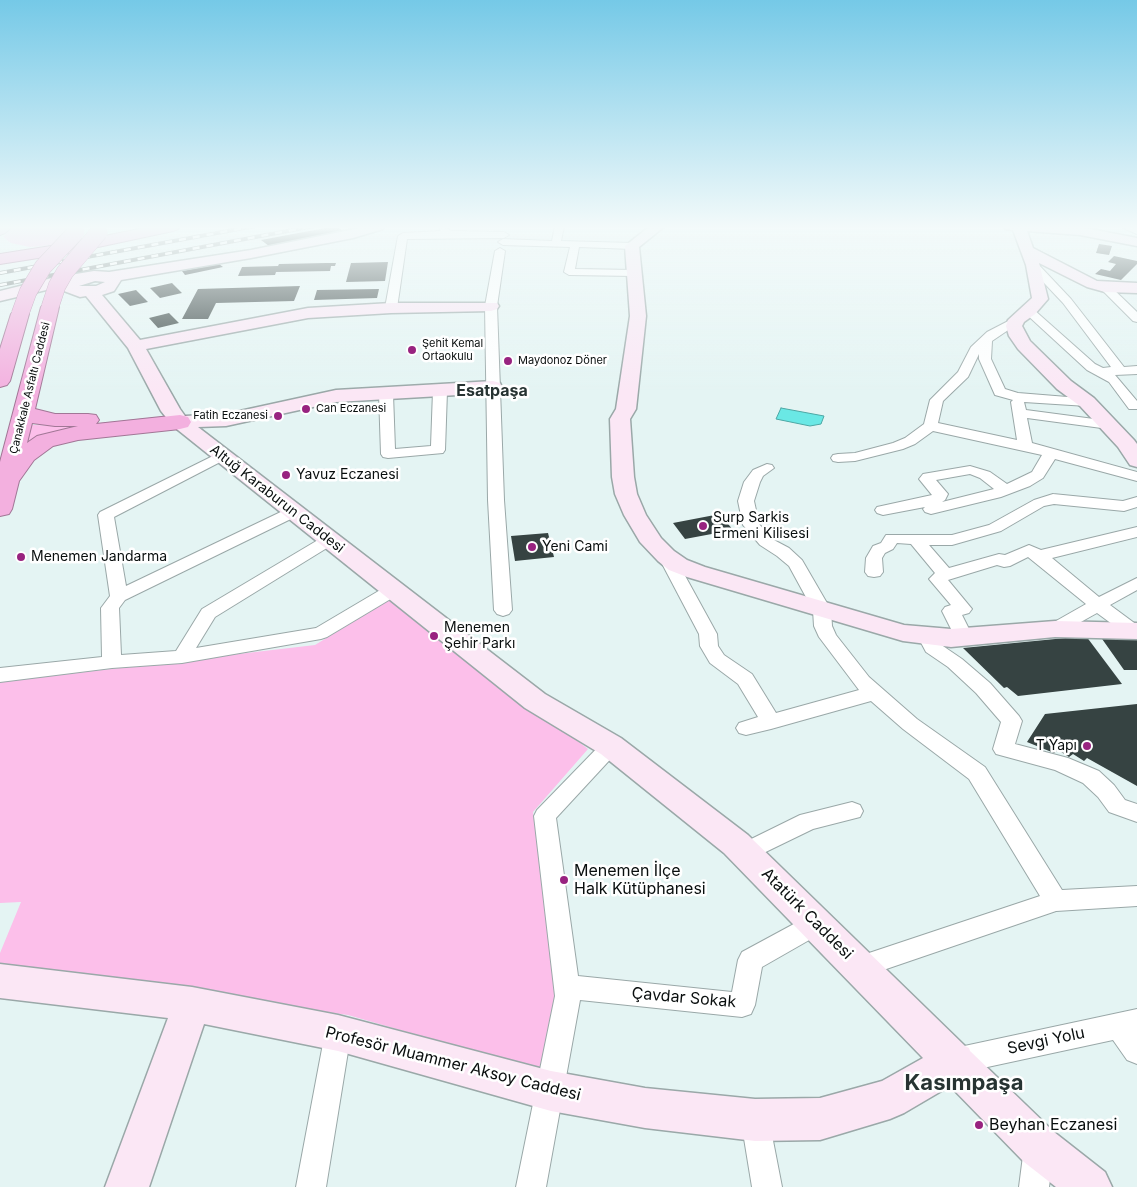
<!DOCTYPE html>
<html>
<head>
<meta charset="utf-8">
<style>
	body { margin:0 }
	canvas { display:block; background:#e4f4f3 }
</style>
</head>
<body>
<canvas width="1137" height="1187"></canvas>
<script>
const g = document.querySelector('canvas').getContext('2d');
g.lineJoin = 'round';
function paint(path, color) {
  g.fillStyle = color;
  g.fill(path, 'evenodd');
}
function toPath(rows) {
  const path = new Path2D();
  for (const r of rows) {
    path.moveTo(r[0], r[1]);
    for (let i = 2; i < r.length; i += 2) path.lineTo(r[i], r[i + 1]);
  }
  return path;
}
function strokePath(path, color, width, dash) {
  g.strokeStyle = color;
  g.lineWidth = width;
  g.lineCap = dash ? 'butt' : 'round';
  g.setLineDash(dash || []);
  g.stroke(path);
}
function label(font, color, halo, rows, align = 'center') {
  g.font = font + ' Inter,sans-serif';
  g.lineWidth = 5;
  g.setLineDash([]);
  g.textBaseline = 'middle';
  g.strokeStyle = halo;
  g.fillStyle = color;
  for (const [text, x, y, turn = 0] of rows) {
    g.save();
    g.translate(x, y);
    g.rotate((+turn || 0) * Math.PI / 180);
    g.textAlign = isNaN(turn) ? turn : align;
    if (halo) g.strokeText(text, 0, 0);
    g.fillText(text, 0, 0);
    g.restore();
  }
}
paint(toPath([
	[13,226,73,226,53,245,30,247,11,243,3,237],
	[166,416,168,419,68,430,28,441,32,425,70,426],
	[392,598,588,749,533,812,558,990,543,1071,348,1015,0,968,0,953,21,902,0,903,0,682,315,645]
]), '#fcbfea');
const water = toPath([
	[781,408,824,416,821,424,810,426,776,419,781,408]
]);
paint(water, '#6ae8e5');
strokePath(water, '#4da7a4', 1);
paint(toPath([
	[336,226,344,232,269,246,261,240],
	[1099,244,1112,246,1109,255,1096,253],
	[1114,256,1137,261,1137,264,1121,280,1095,274,1101,269,1110,271,1116,264,1108,262],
	[388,262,385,281,346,282,351,263],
	[326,263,336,263,335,266,331,266,330,271,276,272,275,275,238,276,242,267,278,266,279,264],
	[219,264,223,267,185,275,182,271],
	[172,283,182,293,160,298,150,288],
	[300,286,294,301,216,303,208,319,182,319,198,289],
	[379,289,377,298,314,300,317,290],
	[136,290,148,302,130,306,118,294],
	[169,313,179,323,158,328,149,318],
	[720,514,733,530,685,539,673,523],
	[548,533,554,557,515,561,511,536],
	[1086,636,1122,684,1018,696,1007,687,1004,688,963,648],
	[1100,636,1137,637,1137,670,1124,670],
	[1137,704,1137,786,1087,758,1084,761,1073,754,1069,757,1058,750,1054,753,1027,742,1045,714]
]), '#364342');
const street = toPath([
	[438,226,446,226,450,231,504,232,509,235,504,238,407,239,397,308,395,310,387,310,385,308,398,236,403,233,441,231,438,226],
	[555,226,564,226,561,241,632,243,637,246,632,249,579,247,575,269,634,270,639,273,634,276,569,275,564,272,570,247,503,245,498,242,503,239,552,241,555,226],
	[1121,226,1137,227,1137,234,1123,228,1121,226],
	[500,248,505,251,497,306,504,500,512,610,509,614,503,616,497,614,494,610,488,500,485,306,495,251,500,248],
	[1033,262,1037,263,1071,299,1124,367,1137,366,1137,374,1115,375,1137,401,1137,409,1129,409,1109,382,1087,370,1025,313,1023,311,1025,309,1033,309,1095,364,1103,368,1111,367,1063,303,1029,267,1028,265,1033,262],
	[1105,284,1109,285,1137,312,1137,322,1133,321,1101,289,1100,287,1101,285,1105,284],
	[1016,317,1022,320,1020,322,992,341,991,359,1005,389,1018,393,1092,399,1094,402,1092,405,1087,406,1024,402,1026,410,1109,421,1116,425,1109,429,1027,418,1032,443,1137,472,1137,481,1055,459,1043,478,1030,486,1001,497,931,514,925,512,923,509,925,507,883,515,877,513,875,510,877,507,932,495,919,479,923,474,970,466,990,472,1007,484,1032,472,1042,455,933,431,915,444,903,449,855,461,838,462,833,461,831,458,833,455,838,454,855,453,893,443,905,438,924,424,930,400,958,372,971,347,987,332,1016,317],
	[979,354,979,359,995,395,1013,400,1011,402,1017,440,938,423,943,401,968,377,979,354],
	[970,474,980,478,994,489,942,502,945,500,948,494,936,480,970,474],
	[440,387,447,391,445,450,443,453,388,458,383,457,381,454,379,394,381,391,391,391,393,394,395,449,431,446,433,391,440,387],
	[221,452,226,453,228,456,226,459,114,517,126,586,287,509,293,507,299,509,301,512,299,515,125,600,119,608,121,655,176,651,202,609,323,537,329,535,335,537,337,540,335,543,215,617,196,648,316,628,387,586,393,585,399,586,402,590,399,594,327,637,321,639,182,663,112,668,0,682,0,668,102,657,101,608,110,596,98,515,100,512,221,452],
	[767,464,772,465,774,468,763,476,760,482,754,501,759,524,772,539,789,548,802,560,831,610,832,626,836,635,869,677,917,719,985,767,1062,890,1137,886,1137,906,1056,911,860,978,851,975,847,967,851,959,1040,896,969,779,903,729,871,701,771,729,746,735,739,733,736,728,739,723,758,717,738,684,710,663,700,646,699,634,658,556,660,552,672,552,717,634,718,646,724,655,752,674,776,713,859,690,819,637,814,626,813,610,789,566,777,556,760,545,743,525,738,501,744,482,753,470,767,464],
	[1053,494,1123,501,1137,497,1137,507,1124,511,1054,504,1044,506,1001,531,952,545,929,545,949,568,999,554,1005,555,1029,545,1041,550,1137,527,1137,537,1052,558,1099,597,1137,578,1137,590,1110,605,1137,625,1137,636,1127,635,1097,613,1061,633,1055,635,1049,633,1046,629,1049,625,1086,604,1028,557,1010,566,1004,567,997,565,948,580,972,609,969,613,962,615,973,637,971,641,964,643,957,641,942,611,945,607,951,605,929,579,935,573,911,544,897,543,893,549,885,553,882,558,883,572,880,576,874,577,868,576,865,572,866,558,873,546,881,543,886,535,952,535,989,525,1034,500,1053,494],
	[927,631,934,633,940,644,962,659,990,683,1019,716,1022,721,1015,744,1068,758,1099,771,1114,785,1125,800,1137,804,1137,822,1109,812,1098,797,1083,783,1055,770,996,754,993,749,1001,722,976,693,948,667,926,652,918,637,920,633,927,631],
	[611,738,618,741,621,746,618,751,556,818,578,976,732,992,738,960,742,952,816,912,825,915,828,923,825,931,762,967,755,1005,751,1014,742,1017,580,1000,546,1187,516,1187,555,996,534,816,537,810,604,741,611,738],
	[852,802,860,805,863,811,860,817,813,829,745,862,737,860,733,853,737,846,800,815,852,802],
	[1137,1009,1137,1064,1127,1060,1113,1040,955,1074,945,1070,941,1061,945,1052,955,1048,1137,1009],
	[338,1020,348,1024,351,1033,326,1187,296,1187,325,1033,328,1024,338,1020],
	[755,1106,765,1110,769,1120,782,1187,752,1187,741,1120,745,1110,755,1106],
	[1039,1133,1049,1138,1054,1148,1049,1187,1019,1187,1024,1148,1029,1138,1039,1133]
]);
const secondary = toPath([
	[365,226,385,226,383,229,353,238,251,258,121,280,114,291,102,295,140,340,308,308,391,303,497,303,499,306,497,309,491,311,391,313,308,318,146,349,180,409,185,416,226,414,336,390,493,381,500,383,502,387,500,391,493,393,336,402,226,426,198,427,545,694,621,738,748,835,965,1046,969,1048,970,1051,1054,1132,1105,1172,1112,1187,1056,1187,1024,1162,950,1086,904,1113,890,1119,820,1140,755,1141,645,1128,551,1111,338,1051,204,1024,149,1187,105,1187,168,1018,0,998,0,964,192,987,338,1015,551,1071,645,1088,755,1099,820,1098,882,1081,923,1058,724,853,601,754,525,708,173,426,161,411,128,348,86,296,80,297,64,291,63,286,0,301,0,291,52,278,94,271,109,272,251,250,350,230,365,226],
	[95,281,105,282,96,286,79,286,95,281],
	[650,226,665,226,639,247,646,316,636,409,630,419,634,477,637,494,646,515,661,538,674,551,687,560,705,567,904,625,951,629,1055,621,1137,623,1137,639,1055,637,951,647,903,641,687,577,669,570,658,561,640,542,624,515,615,494,612,477,610,419,616,409,630,316,625,246,650,226],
	[1003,226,1080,227,1137,238,1137,246,1080,235,1027,231,1033,248,1097,281,1137,283,1137,293,1105,292,1087,287,1039,263,1048,299,1035,314,1024,322,1022,326,1030,341,1071,381,1094,398,1134,440,1137,444,1137,467,1130,465,1118,447,1080,406,1057,389,1018,349,1009,336,1006,326,1008,320,1032,298,1026,265,1013,230,1005,229,1003,226]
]);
const highway = toPath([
	[0,226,13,226,5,233,0,235,0,226],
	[154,226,181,226,178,229,173,231,70,253,0,264,0,254,70,243,154,226],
	[50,302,56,303,59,307,35,409,55,414,88,414,96,415,99,420,96,424,180,415,188,417,191,422,188,427,180,429,78,440,53,446,34,460,19,481,12,509,9,514,0,516,0,462,41,307,44,303,50,302],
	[32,423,55,426,78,426,37,436,27,443,32,423],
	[20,309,26,310,29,314,10,381,7,385,0,387,0,349,11,314,14,310,20,309]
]);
strokePath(street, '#9aa8a8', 2);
strokePath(secondary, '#9aa8a8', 3);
strokePath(highway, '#a17796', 2);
paint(street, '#fff');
paint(secondary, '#fbe7f5');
paint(highway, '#f3b0df');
const rail = toPath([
	[0,273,255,226],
	[0,285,314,226]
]);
strokePath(rail, '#75807f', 4);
strokePath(rail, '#fff', 2.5, [7]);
const highwayBridge = toPath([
	[50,307,57,286,65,272,99,232],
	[20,314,28,292,43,267,76,232]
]);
strokePath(highwayBridge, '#a17796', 18, []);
strokePath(highwayBridge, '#f3b0df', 17);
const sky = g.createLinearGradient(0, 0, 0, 392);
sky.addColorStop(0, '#75c9e7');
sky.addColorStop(0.58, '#f3fafa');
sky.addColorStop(1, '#f3fafa00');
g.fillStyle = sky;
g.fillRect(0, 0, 1137, 392);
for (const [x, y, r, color] of [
	[412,350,5,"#982380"],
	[508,361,5,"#982380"],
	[306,409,5,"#982380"],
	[278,416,5,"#982380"],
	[286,475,5,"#982380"],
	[703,526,5,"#982380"],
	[532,547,5,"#982380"],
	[21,557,5,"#982380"],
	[434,636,5,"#982380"],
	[1087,746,5,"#982380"],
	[564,880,5,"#982380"],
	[979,1125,5,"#982380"]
]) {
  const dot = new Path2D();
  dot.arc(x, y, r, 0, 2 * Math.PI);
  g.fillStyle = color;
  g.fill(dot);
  strokePath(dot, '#fff', 2);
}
label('11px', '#090e0e', '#fff', [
	["Şehit Kemal",422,344],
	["Ortaokulu",422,357],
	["Maydonoz Döner",518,361],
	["Can Eczanesi",316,409],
	["Fatih Eczanesi",268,416,"right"]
], 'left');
label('11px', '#090e0e', '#fff', [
	["Çanakkale Asfaltı Caddesi",30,388,-76]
]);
label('14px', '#090e0e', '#fff', [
	["Yavuz Eczanesi",296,475],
	["Surp Sarkis",713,518],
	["Ermeni Kilisesi",713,534],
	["Yeni Cami",542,547],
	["Menemen Jandarma",31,557],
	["Menemen",444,628],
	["Şehir Parkı",444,644],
	["T Yapı",1077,746,"right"]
], 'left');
label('14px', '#090e0e', '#fff', [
	["Altuğ Karaburun Caddesi",277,499,38]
]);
label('bold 16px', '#273332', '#fff', [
	["Esatpaşa",492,391]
]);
label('16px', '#090e0e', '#fff', [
	["Menemen İlçe",574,871],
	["Halk Kütüphanesi",574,889],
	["Beyhan Eczanesi",989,1125]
], 'left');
label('16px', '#090e0e', '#fff', [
	["Atatürk Caddesi",807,914,45],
	["Çavdar Sokak",684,998,5],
	["Sevgi Yolu",1046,1041,-12],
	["Profesör Muammer Aksoy Caddesi",453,1064,14]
]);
label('bold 22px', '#273332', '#fff', [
	["Kasımpaşa",964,1083]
]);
</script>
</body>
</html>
